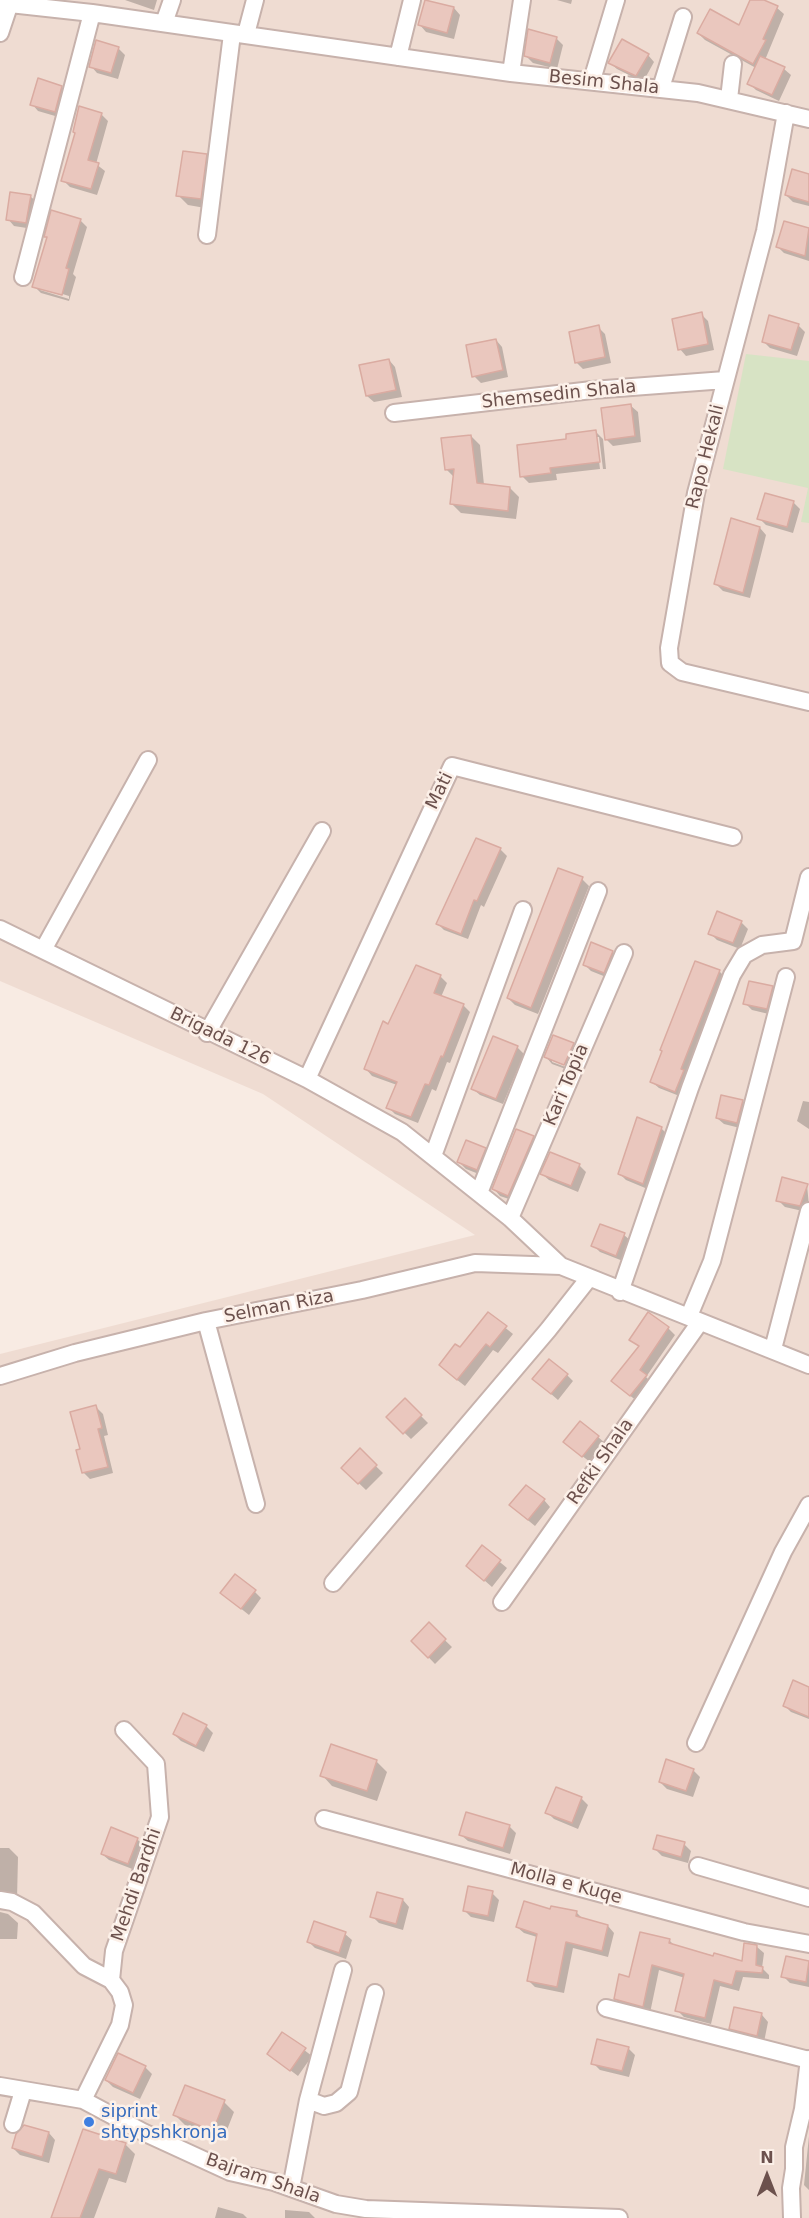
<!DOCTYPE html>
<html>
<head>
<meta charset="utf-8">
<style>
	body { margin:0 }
	#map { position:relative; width:809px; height:2218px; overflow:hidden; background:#f8ebe3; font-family:"DejaVu Sans",sans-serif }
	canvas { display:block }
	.north { position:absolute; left:737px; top:2146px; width:60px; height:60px; -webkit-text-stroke:4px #fcf0e8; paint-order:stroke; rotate:0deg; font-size:16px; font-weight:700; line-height:24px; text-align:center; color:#6c514d }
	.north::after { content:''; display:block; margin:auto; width:21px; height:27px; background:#6c514d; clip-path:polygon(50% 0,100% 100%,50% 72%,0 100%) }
</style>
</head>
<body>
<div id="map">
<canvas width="809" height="2218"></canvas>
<div class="north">N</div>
</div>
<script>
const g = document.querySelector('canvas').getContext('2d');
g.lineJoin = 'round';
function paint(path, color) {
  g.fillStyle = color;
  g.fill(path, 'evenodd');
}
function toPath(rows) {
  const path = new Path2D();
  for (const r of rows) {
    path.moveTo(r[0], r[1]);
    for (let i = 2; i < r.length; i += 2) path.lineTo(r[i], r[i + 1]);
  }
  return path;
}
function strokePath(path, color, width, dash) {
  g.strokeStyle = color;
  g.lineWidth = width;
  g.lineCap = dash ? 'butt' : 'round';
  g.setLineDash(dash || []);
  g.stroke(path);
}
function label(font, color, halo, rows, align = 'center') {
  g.font = font + ' "DejaVu Sans",sans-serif';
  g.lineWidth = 5;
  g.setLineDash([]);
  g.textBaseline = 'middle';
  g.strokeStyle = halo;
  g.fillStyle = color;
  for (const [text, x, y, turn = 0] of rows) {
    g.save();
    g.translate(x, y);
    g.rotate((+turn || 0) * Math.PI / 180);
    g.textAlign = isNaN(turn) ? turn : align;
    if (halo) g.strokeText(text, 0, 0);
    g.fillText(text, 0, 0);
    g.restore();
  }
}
paint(toPath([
	[0,0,809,0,809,2218,0,2218,0,1354,475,1235,263,1094,0,981]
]), '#efdcd2');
paint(toPath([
	[746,354,809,361,809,523,801,522,808,488,723,469]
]), '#d7e3c4');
paint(toPath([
	[125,0,157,0,154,10],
	[557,0,572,0,571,4],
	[752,0,760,0,777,8,784,14,765,60,784,69,791,75,779,101,756,90,749,83,756,68,705,40,698,33,740,27],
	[454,8,460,15,454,39,426,32,420,25],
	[556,38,563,45,557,69,533,63,526,56],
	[118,48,125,55,118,79,97,73,91,66],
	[648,55,654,62,643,82,617,69,610,63],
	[61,87,68,94,62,118,38,111,32,104],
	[101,114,108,121,96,164,105,171,97,195,70,187,63,180],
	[206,155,216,166,211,209,188,205,178,195],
	[809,175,809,206,793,202,786,195],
	[11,194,31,197,38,203,33,229,14,226,8,219],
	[80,220,87,227,73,274,76,277,69,301,41,293,34,286,48,238,46,236],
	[40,287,69,296,69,299,40,290],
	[785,223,809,230,809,261,784,253,778,247],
	[701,314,708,321,714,350,686,356,680,349],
	[798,325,805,332,797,356,770,348,763,341],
	[598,327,605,334,611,363,583,369,576,362],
	[496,340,502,347,508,377,481,383,474,376],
	[389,360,395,367,402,397,374,402,367,396],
	[631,406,638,412,641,442,613,446,606,439],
	[596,432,603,439,606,469,603,469,599,437,596,437,600,469,556,474,557,480,529,483,522,476,568,441],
	[471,436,480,445,484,485,510,488,519,497,516,519,461,513,452,504,455,478,446,469],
	[793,502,800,509,793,533,766,525,759,518],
	[760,528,766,535,750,598,723,591,716,584],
	[500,849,507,856,484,907,481,905,468,939,444,930,438,924],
	[582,879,589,886,538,1014,515,1005,508,998],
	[741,922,748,929,740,949,717,940,710,933],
	[592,944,613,952,619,959,611,979,591,971,584,964],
	[696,963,720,972,726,978,682,1097,659,1088,652,1082],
	[440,976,447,983,441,997,464,1006,470,1012,450,1063,447,1062,436,1091,432,1089,418,1123,395,1114,388,1107,397,1085,372,1076,366,1069,389,1025],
	[772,988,779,994,773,1015,752,1010,745,1003],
	[573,1045,580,1051,571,1071,552,1064,546,1057],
	[552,1059,572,1066,571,1069,552,1062],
	[517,1047,524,1054,503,1104,480,1095,473,1089],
	[803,1101,809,1102,809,1129,797,1121],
	[742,1102,749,1108,744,1129,724,1124,717,1118],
	[661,1128,668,1135,650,1190,626,1180,620,1174],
	[533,1137,540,1144,515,1201,500,1196,494,1189],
	[485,1149,492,1156,484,1176,466,1169,459,1162],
	[579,1165,586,1172,578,1192,549,1180,542,1174],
	[807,1185,809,1206,807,1212,785,1207,778,1200],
	[624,1235,631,1241,623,1261,600,1252,593,1245],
	[488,1314,513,1334,498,1353,493,1350,465,1386,447,1372,460,1350],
	[668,1328,675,1335,646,1377,652,1383,637,1401,620,1388,640,1348,631,1339],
	[567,1375,573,1381,558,1400,534,1379],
	[405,1400,428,1423,411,1439,388,1417],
	[96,1407,103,1414,108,1435,104,1436,113,1473,90,1479,83,1472,82,1450],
	[598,1437,605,1443,590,1462,572,1448],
	[360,1451,383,1473,366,1490,343,1468],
	[544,1500,550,1507,535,1526,518,1512],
	[483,1548,507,1568,492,1587,468,1566],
	[255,1592,261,1598,249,1615,229,1599],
	[429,1625,452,1647,435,1664,413,1641],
	[809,1688,809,1719,791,1712,784,1705],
	[184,1715,206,1726,213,1733,204,1752,181,1741,174,1734],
	[376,1761,387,1772,377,1801,332,1786,322,1775],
	[693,1770,700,1777,693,1797,667,1789,660,1782],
	[581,1798,588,1805,578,1829,554,1819,547,1812],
	[509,1826,516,1833,510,1854,468,1841,461,1835],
	[137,1839,144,1846,135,1870,109,1860,102,1854],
	[684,1844,691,1851,688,1863,662,1856,655,1849],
	[0,1848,9,1848,18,1857,17,1899,0,1905],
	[492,1893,499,1900,494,1922,471,1917,464,1910],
	[403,1900,409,1907,403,1930,379,1923,372,1916],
	[0,1912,8,1914,18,1923,17,1939,0,1939],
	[576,1912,584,1920,608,1926,614,1933,608,1957,573,1948,564,1993,535,1987,528,1980,537,1937,524,1933,517,1927],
	[315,1923,345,1934,352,1940,346,1959,315,1948,309,1942],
	[669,1940,675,1946,743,1963,757,1947,764,1953,762,1968,769,1975,769,1979,743,1977,739,1991,720,1986,711,2024,684,2017,677,2010,685,1978,659,1970,650,2013,622,2005,615,1999,631,1978],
	[787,1958,809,1963,809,1987,790,1983,783,1976],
	[762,2015,768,2022,764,2042,738,2035,731,2028],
	[283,2034,312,2056,298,2076,269,2054],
	[628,2048,635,2055,629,2077,600,2070,593,2063],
	[145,2067,152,2074,140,2099,113,2087,106,2080],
	[224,2102,234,2112,223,2140,185,2125,175,2115],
	[24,2126,49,2133,55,2140,49,2163,20,2155,13,2148],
	[84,2131,125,2144,135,2154,126,2183,109,2178,94,2218,52,2218],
	[809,2136,809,2190,804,2185],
	[218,2207,243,2214,247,2218,215,2218],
	[285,2210,309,2212,315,2218,285,2218]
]), '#0003');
const building = toPath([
	[425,0,454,7,447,33,418,25,425,0],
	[750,0,764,0,778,6,763,39,766,40,753,64,697,33,710,9,739,25,750,0],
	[528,29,557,37,550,63,524,56,528,29],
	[622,39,649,54,636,76,608,63,622,39],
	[96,40,119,47,111,73,89,67,96,40],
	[760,56,785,67,772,95,747,84,760,56],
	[38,78,62,86,55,112,30,105,38,78],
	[79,106,102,113,88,160,99,163,91,189,61,181,75,133,73,132,79,106],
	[183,151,207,154,201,199,176,196,183,151],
	[792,169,809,174,809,202,785,195,792,169],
	[10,192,31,195,26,223,6,220,10,192],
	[51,210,81,219,66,268,69,269,62,295,32,287,47,237,44,237,51,210],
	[784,221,809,228,805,256,776,247,784,221],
	[702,312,708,344,678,350,672,319,702,312],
	[769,315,799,324,791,350,762,342,769,315],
	[599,325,605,357,575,363,569,332,599,325],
	[496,339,503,370,472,377,466,345,496,339],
	[389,359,396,390,366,396,359,365,389,359],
	[631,404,635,436,605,440,601,408,631,404],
	[596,430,600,462,550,468,551,473,520,477,517,445,566,439,566,434,596,430],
	[471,435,477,483,510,487,508,511,450,504,454,469,445,470,441,438,471,435],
	[765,493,794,501,787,527,757,519,765,493],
	[731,518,760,527,743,593,714,584,731,518],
	[476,838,501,848,477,901,474,900,461,934,436,924,476,838],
	[558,868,583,877,531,1008,507,998,558,868],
	[717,911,742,921,733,943,708,934,717,911],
	[591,942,613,951,604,973,583,965,591,942],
	[695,961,720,970,681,1069,684,1070,675,1092,650,1082,662,1051,660,1050,695,961],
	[416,965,441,975,434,993,464,1004,443,1057,441,1056,429,1085,425,1084,411,1117,386,1108,397,1082,364,1069,383,1021,388,1024,416,965],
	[749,981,773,986,767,1009,743,1004,749,981],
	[553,1035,574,1043,564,1065,544,1057,553,1035],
	[493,1036,518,1046,496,1099,471,1089,493,1036],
	[721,1095,743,1100,737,1123,716,1118,721,1095],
	[637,1117,662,1127,643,1184,618,1174,637,1117],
	[516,1129,534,1136,508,1196,492,1189,516,1129],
	[466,1140,486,1148,477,1170,457,1162,466,1140],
	[550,1152,580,1164,571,1186,540,1174,550,1152],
	[782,1177,808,1184,800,1206,776,1201,782,1177],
	[600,1224,625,1233,616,1256,591,1246,600,1224],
	[488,1312,507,1326,490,1347,486,1344,457,1380,439,1365,455,1344,460,1347,488,1312],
	[648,1312,669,1327,640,1370,647,1375,630,1396,611,1381,639,1346,629,1340,648,1312],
	[549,1359,568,1374,551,1394,532,1379,549,1359],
	[405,1398,422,1415,403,1434,386,1417,405,1398],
	[96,1405,102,1428,98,1429,108,1467,82,1473,76,1450,80,1449,70,1412,96,1405],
	[580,1421,599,1436,582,1457,563,1442,580,1421],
	[360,1448,377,1465,358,1484,341,1468,360,1448],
	[526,1485,545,1499,528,1520,509,1505,526,1485],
	[482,1545,501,1560,484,1581,466,1566,482,1545],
	[235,1574,256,1590,241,1609,220,1593,235,1574],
	[429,1622,446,1639,428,1658,411,1641,429,1622],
	[793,1680,809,1687,809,1717,783,1706,793,1680],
	[183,1713,207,1725,196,1746,173,1734,183,1713],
	[331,1744,377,1760,367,1791,320,1776,331,1744],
	[666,1759,694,1769,686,1791,659,1782,666,1759],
	[556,1787,582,1797,572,1823,545,1813,556,1787],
	[466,1812,510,1825,503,1848,459,1835,466,1812],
	[111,1827,138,1838,128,1864,101,1854,111,1827],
	[657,1835,685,1842,681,1857,653,1849,657,1835],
	[468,1886,493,1891,488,1916,463,1911,468,1886],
	[377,1892,403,1899,396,1924,370,1917,377,1892],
	[524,1901,550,1909,551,1906,577,1911,576,1916,608,1925,602,1951,566,1942,557,1987,527,1981,537,1934,516,1927,524,1901],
	[314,1921,346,1932,339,1953,307,1942,314,1921],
	[640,1932,670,1939,669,1943,713,1956,714,1953,742,1961,744,1943,757,1945,756,1965,763,1967,762,1973,736,1971,732,1985,714,1980,705,2018,675,2011,684,1974,652,1965,643,2007,614,1999,619,1974,629,1977,640,1932],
	[786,1956,809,1961,806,1982,781,1977,786,1956],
	[734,2007,762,2013,757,2036,729,2029,734,2007],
	[282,2032,306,2048,290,2071,267,2054,282,2032],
	[597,2039,629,2047,622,2071,591,2064,597,2039],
	[118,2053,146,2066,133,2093,105,2080,118,2053],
	[185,2085,225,2100,213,2131,173,2115,185,2085],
	[24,2125,49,2132,42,2157,12,2148,16,2134,24,2125],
	[83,2129,126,2143,116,2174,99,2169,80,2218,51,2218,83,2129]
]);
paint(building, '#eac7be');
strokePath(building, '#daaba1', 1.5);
const minor = toPath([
	[0,3,92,13,511,73,698,93,809,119],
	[164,23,172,0],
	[0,33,10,3],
	[246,34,255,0],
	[398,57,412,0],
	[511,73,522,0],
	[592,80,616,0],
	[661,88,683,17],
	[729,99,733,64],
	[786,113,765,231,696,493,669,648,670,663,682,672,809,702],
	[207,235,232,34],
	[23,277,92,13],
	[394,413,592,390,725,380],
	[0,929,307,1079,402,1132,510,1218,561,1266,809,1365],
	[43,950,148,760],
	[207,1033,322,831],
	[307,1079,452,766,733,837],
	[433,1156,523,910],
	[479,1193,598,891],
	[510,1218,624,953],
	[620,1292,690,1088,732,975,744,955,762,945,793,941,809,877],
	[689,1316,712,1261,786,977],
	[206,1321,256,1504],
	[773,1349,809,1211],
	[0,1376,75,1353,206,1321,362,1290,475,1263,561,1266],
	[333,1583,548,1330,589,1278],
	[502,1602,700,1322],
	[696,1743,783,1552,809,1505],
	[324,1819,744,1932,809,1944],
	[698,1866,809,1898],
	[0,1900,12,1902,33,1913,84,1966,111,1980,120,1992,124,2005,120,2025,83,2100],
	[111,1980,114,1951,160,1817,156,1764,124,1730],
	[606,2008,809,2060],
	[0,2086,83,2100,143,2132,230,2172,274,2182,336,2204,366,2209,619,2218],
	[308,2100,324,2106,336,2103,349,2092,375,1993],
	[13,2124,23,2091],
	[291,2188,308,2100,343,1970],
	[792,2218,791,2188,794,2169,794,2147,803,2109,809,2059]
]);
strokePath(minor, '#c7b2ac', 20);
strokePath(minor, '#fff', 16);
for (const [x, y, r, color] of [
	[89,2122,6,"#3f7fe0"]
]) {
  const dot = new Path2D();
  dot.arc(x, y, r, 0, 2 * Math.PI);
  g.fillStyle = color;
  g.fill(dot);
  strokePath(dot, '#fcf0e8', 2);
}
label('18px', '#6c514d', '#fcf0e8', [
	["Besim Shala",604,83,6],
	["Shemsedin Shala",559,395,-6],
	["Rapo Hekali",706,457,-76],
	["Mati",440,791,-64],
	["Brigada 126",220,1037,26],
	["Kari Topia",567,1085,-67],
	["Selman Riza",279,1307,-11],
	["Refki Shala",601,1462,-55],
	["Molla e Kuqe",566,1884,15],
	["Mehdi Bardhi",137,1885,-71],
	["Bajram Shala",263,2179,19]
]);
label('18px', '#366cbe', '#fcf0e8', [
	["siprint",101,2112],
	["shtypshkronja",101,2133]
], 'left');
</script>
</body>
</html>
